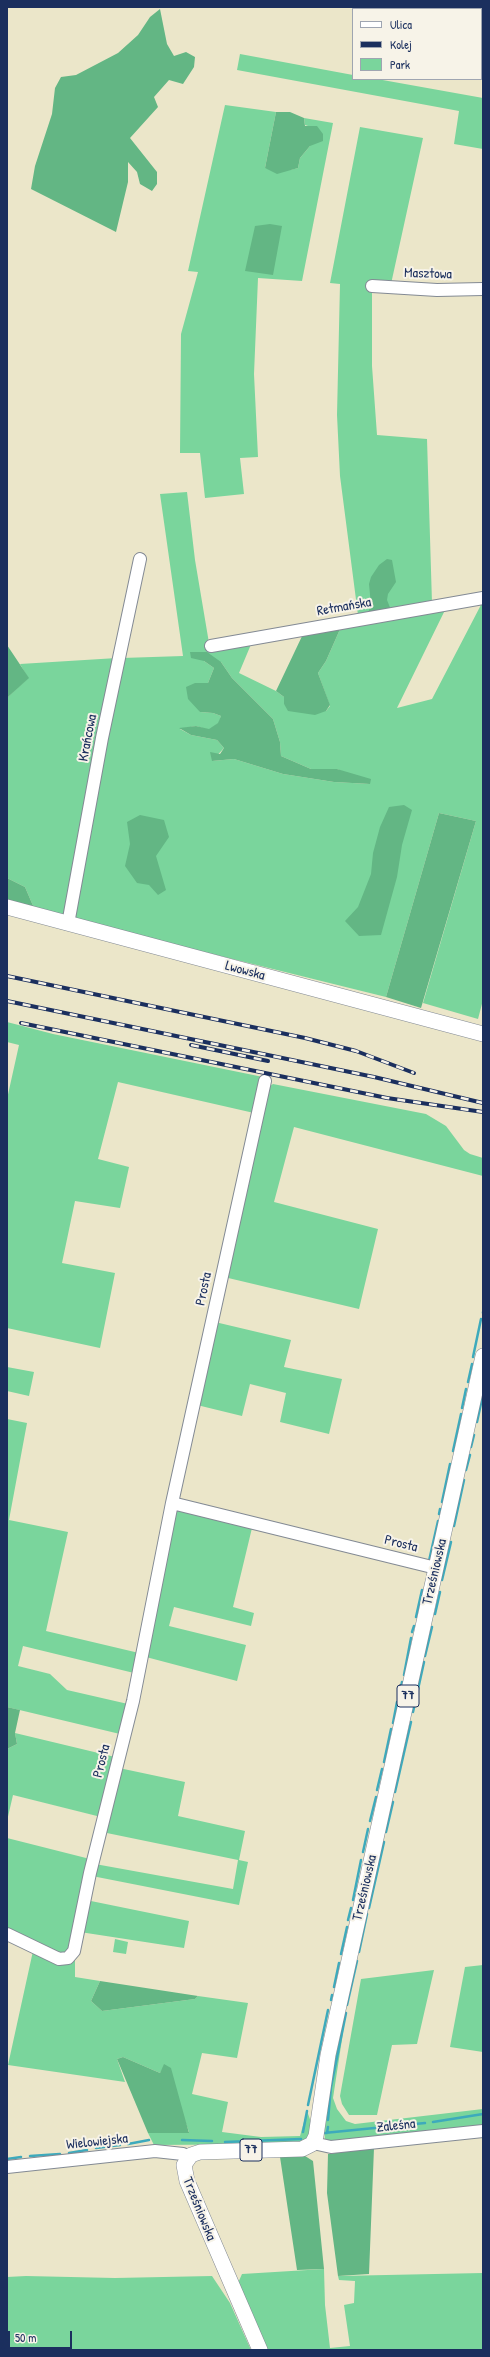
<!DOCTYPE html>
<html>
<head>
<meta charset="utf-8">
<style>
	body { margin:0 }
	#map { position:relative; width:490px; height:2357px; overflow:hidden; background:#ebe6c9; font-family:"Patrick Hand",sans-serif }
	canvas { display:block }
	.frame { position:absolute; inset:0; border:8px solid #1b2f5e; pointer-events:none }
	.legend { position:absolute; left:352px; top:8px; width:130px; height:72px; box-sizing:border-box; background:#f7f3e8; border:1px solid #9fa5b1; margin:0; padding:5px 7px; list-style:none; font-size:12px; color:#1b2f5e }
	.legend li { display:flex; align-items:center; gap:8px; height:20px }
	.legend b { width:20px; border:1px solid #9fa5b1 }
	.scale { position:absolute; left:8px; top:2331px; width:64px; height:18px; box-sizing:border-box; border:2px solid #1b2f5e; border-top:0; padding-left:5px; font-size:12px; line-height:14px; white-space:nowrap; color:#1b2f5e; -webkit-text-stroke:3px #f7f3e8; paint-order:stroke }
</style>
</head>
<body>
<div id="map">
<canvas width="490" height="2357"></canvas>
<div class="frame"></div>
<ul class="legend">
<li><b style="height:5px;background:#fff"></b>Ulica</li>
<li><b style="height:5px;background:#1b2f5e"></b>Kolej</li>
<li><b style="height:11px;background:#7ad59c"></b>Park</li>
</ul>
<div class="scale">50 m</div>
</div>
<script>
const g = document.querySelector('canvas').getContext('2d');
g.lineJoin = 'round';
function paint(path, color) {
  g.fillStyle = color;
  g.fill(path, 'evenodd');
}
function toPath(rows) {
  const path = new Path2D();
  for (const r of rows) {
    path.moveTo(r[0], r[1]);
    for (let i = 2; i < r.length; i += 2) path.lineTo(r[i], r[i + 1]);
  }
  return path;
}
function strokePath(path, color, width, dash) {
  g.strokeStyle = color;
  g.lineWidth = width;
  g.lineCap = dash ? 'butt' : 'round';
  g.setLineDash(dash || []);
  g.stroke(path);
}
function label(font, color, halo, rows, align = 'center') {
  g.font = font + ' "Patrick Hand",sans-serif';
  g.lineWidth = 4;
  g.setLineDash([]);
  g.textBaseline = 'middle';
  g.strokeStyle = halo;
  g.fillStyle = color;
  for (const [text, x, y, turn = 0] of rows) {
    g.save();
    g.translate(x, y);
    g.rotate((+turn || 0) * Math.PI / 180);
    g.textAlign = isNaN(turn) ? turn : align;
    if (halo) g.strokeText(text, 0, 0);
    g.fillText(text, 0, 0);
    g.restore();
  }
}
paint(toPath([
	[240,54,353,75,353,79,377,79,483,98,483,149,454,144,459,111,237,70],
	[225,105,276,112,265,168,290,170,298,168,300,158,310,146,311,127,305,125,304,118,333,123,302,281,258,278,254,374,258,457,240,458,244,494,205,498,200,453,180,453,181,334,198,272,188,271],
	[360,127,423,138,391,284,372,291,372,366,377,435,427,439,432,603,358,615,340,476,337,415,340,284,330,283],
	[187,492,195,560,209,643,252,642,239,673,276,691,284,697,284,704,326,711,330,706,318,673,326,661,341,627,446,608,397,708,432,699,483,601,483,1000,478,1019,423,1003,476,821,439,813,386,997,71,919,122,658,183,656,160,494],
	[204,661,221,662,232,678,273,719,280,742,281,756,311,769,337,769,370,784,334,782,283,774,234,759,212,761,224,748,217,740,191,735,180,729,196,726,209,730,219,723,221,716,213,713,200,712,195,683,208,683,214,668],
	[117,658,67,918,34,908,25,887,7,878,7,698,28,678,20,664],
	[7,1022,53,1034,263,1077,254,1113,118,1082,98,1159,129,1167,120,1208,75,1201,62,1263,115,1273,100,1348,7,1328,7,1099,19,1045,7,1042],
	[273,1084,426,1114,446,1126,464,1150,470,1154,483,1158,483,1176,294,1127,274,1202,378,1229,359,1309,224,1277,267,1088],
	[215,1322,291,1340,284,1367,342,1379,329,1434,280,1422,286,1393,250,1384,242,1416,197,1405],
	[7,1367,34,1372,29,1396,7,1391],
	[7,1419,27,1423,9,1520,68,1532,46,1631,139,1653,134,1673,23,1646,18,1666,50,1674,67,1690,128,1704,120,1734,7,1707],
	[182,1510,252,1528,233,1607,254,1613,251,1626,174,1607,169,1626,246,1645,237,1681,146,1657,175,1512],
	[15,1733,115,1757,101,1817,13,1795,7,1821,7,1749,17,1744],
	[119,1768,185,1782,178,1816,245,1831,239,1860,248,1862,239,1905,92,1876,95,1864,233,1889,238,1860,102,1832],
	[7,1838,90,1859,71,1953,64,1956,7,1930],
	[86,1900,189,1921,184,1948,80,1932],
	[115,1939,128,1942,126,1954,113,1952],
	[33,1951,44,1958,75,1953,75,1977,100,1981,91,2001,102,2011,195,1999,198,1996,248,2003,237,2058,202,2053,192,2094,228,2102,222,2132,261,2137,300,2136,307,2111,312,2125,308,2138,295,2144,154,2145,148,2133,189,2132,165,2065,160,2073,123,2057,117,2059,125,2082,8,2065],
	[483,1965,483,2052,450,2047,465,1967],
	[434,1970,417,2044,392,2045,377,2115,349,2115,342,2104,340,2096,361,1979],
	[346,2013,333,2098,337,2109,346,2121,355,2124,483,2109,483,2127,336,2143,325,2141,324,2127,329,2087,343,2014],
	[324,2269,325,2305,330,2348,350,2346,344,2305,354,2303,355,2281,339,2280,338,2276,483,2273,483,2350,268,2350,238,2283,242,2274],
	[26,2276,115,2278,212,2276,230,2303,251,2350,7,2350,7,2277]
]), '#7ad59c');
paint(toPath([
	[160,9,167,44,174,56,186,52,195,57,194,67,183,84,169,80,154,97,158,107,130,138,157,172,157,184,152,191,140,184,137,172,128,162,128,182,116,232,31,189,35,166,52,114,55,88,61,77,76,75,118,53,138,35,150,17],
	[276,112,290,112,304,118,305,126,317,126,323,134,323,141,310,146,300,158,298,168,277,174,265,168],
	[270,224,282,226,273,275,245,271,255,226],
	[387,559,392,560,396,582,388,594,387,600,391,610,368,613,371,605,369,584,371,577,379,565],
	[341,627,326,661,318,673,330,705,326,711,315,715,288,711,284,704,284,697,276,691,304,632],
	[7,645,29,678,7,698],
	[190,652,207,652,221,662,232,678,273,719,280,742,281,756,311,769,337,769,371,779,370,784,334,782,283,774,234,759,212,761,210,752,220,754,224,748,217,740,191,735,179,728,196,726,209,729,218,723,221,716,213,713,200,712,188,699,186,687,195,683,208,683,214,668,204,661,191,658],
	[404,805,412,810,402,845,397,877,381,935,359,936,345,921,358,907,371,874,373,853,380,827,389,807],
	[439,813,476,821,421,1008,386,997],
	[140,815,164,820,169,837,156,856,166,890,158,895,149,885,137,883,125,866,130,844,127,822],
	[7,878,25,887,34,908,7,900],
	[7,1707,20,1710,15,1733,17,1744,7,1749],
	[100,1981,198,1996,195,1999,102,2011,91,2001],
	[123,2057,160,2073,164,2064,171,2068,189,2133,148,2133,117,2059],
	[374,2148,369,2274,338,2276,327,2193,328,2154],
	[305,2156,313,2161,324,2269,297,2270,280,2157]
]), '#63b684');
strokePath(toPath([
	[483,1313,483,1312],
	[473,1357,481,1319],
	[468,1382,472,1364],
	[462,1408,466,1389],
	[477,1422,483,1394],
	[471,1447,474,1435],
	[453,1451,461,1414],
	[466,1470,470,1455],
	[442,1502,450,1464],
	[439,1514,440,1509],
	[454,1526,464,1480],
	[429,1561,438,1521],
	[442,1580,451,1542],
	[435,1614,440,1592],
	[416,1617,422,1590],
	[412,1632,414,1626],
	[425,1656,432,1627],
	[404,1675,411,1638],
	[400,1692,402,1682],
	[413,1712,424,1662],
	[393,1723,397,1702],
	[384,1762,391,1729],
	[377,1790,382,1769],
	[395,1792,411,1722],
	[370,1821,376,1797],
	[386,1832,393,1802],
	[363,1852,368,1829],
	[353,1900,361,1860],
	[369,1908,384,1842],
	[348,1920,351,1908],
	[359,1952,367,1914],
	[341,1954,347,1927],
	[334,1987,339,1963],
	[331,2000,332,1995],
	[347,2005,357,1961],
	[308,2105,328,2010],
	[328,2120,331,2087,346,2013],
	[433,2122,483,2114],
	[303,2132,307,2111],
	[324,2133,425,2123],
	[327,2133,328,2127],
	[182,2140,212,2141],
	[225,2142,301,2139],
	[128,2144,149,2140],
	[96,2148,120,2145],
	[69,2153,87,2150],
	[30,2156,60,2154],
	[7,2159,21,2157]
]), '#3daabc', 2.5);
const minor = toPath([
	[372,286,437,290,483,289],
	[211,646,483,598],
	[68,924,102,738,140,559],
	[172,1503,436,1568],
	[7,1934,59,1959,68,1958,74,1951,90,1873,133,1701,172,1503,265,1081],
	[313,2143,331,2147,483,2131],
	[7,2167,155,2151,183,2154,189,2157]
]);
const major = toPath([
	[7,907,483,1034],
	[260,2350,187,2181,184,2165,191,2155,200,2152,302,2149,312,2144,316,2136,328,2055,483,1356]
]);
strokePath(minor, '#838a94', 14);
strokePath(major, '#838a94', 16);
strokePath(minor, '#fff', 12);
strokePath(major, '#fff', 15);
const rail = toPath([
	[7,976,305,1038,356,1051,414,1073],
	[7,1001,374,1077,483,1103],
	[21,1023,387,1098,483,1112],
	[191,1045,268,1061]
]);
strokePath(rail, '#1b2f5e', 4);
strokePath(rail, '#f7f3e8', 2.5, [8]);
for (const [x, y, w] of [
	[408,1696,22],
	[251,2150,22]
]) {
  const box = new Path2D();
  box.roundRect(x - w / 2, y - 11, w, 22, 3);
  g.fillStyle = '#f7f3e8';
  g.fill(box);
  strokePath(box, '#1b2f5e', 1);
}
label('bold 13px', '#1b2f5e', null, [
	["77",408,1696],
	["77",251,2150]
]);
label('14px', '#1b2f5e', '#f7f3e8', [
	["Masztowa",428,274,2],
	["Retmańska",344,607,-10],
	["Krańcowa",88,738,-79],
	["Lwowska",245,971,15],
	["Prosta",204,1289,-78],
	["Prosta",401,1544,14],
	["Trześniowska",435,1572,-77],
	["Prosta",102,1761,-76],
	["Trześniowska",365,1888,-77],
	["Zaleśna",396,2126,-6],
	["Wielowiejska",97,2142,-6],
	["Trześniowska",199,2209,68]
]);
</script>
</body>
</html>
